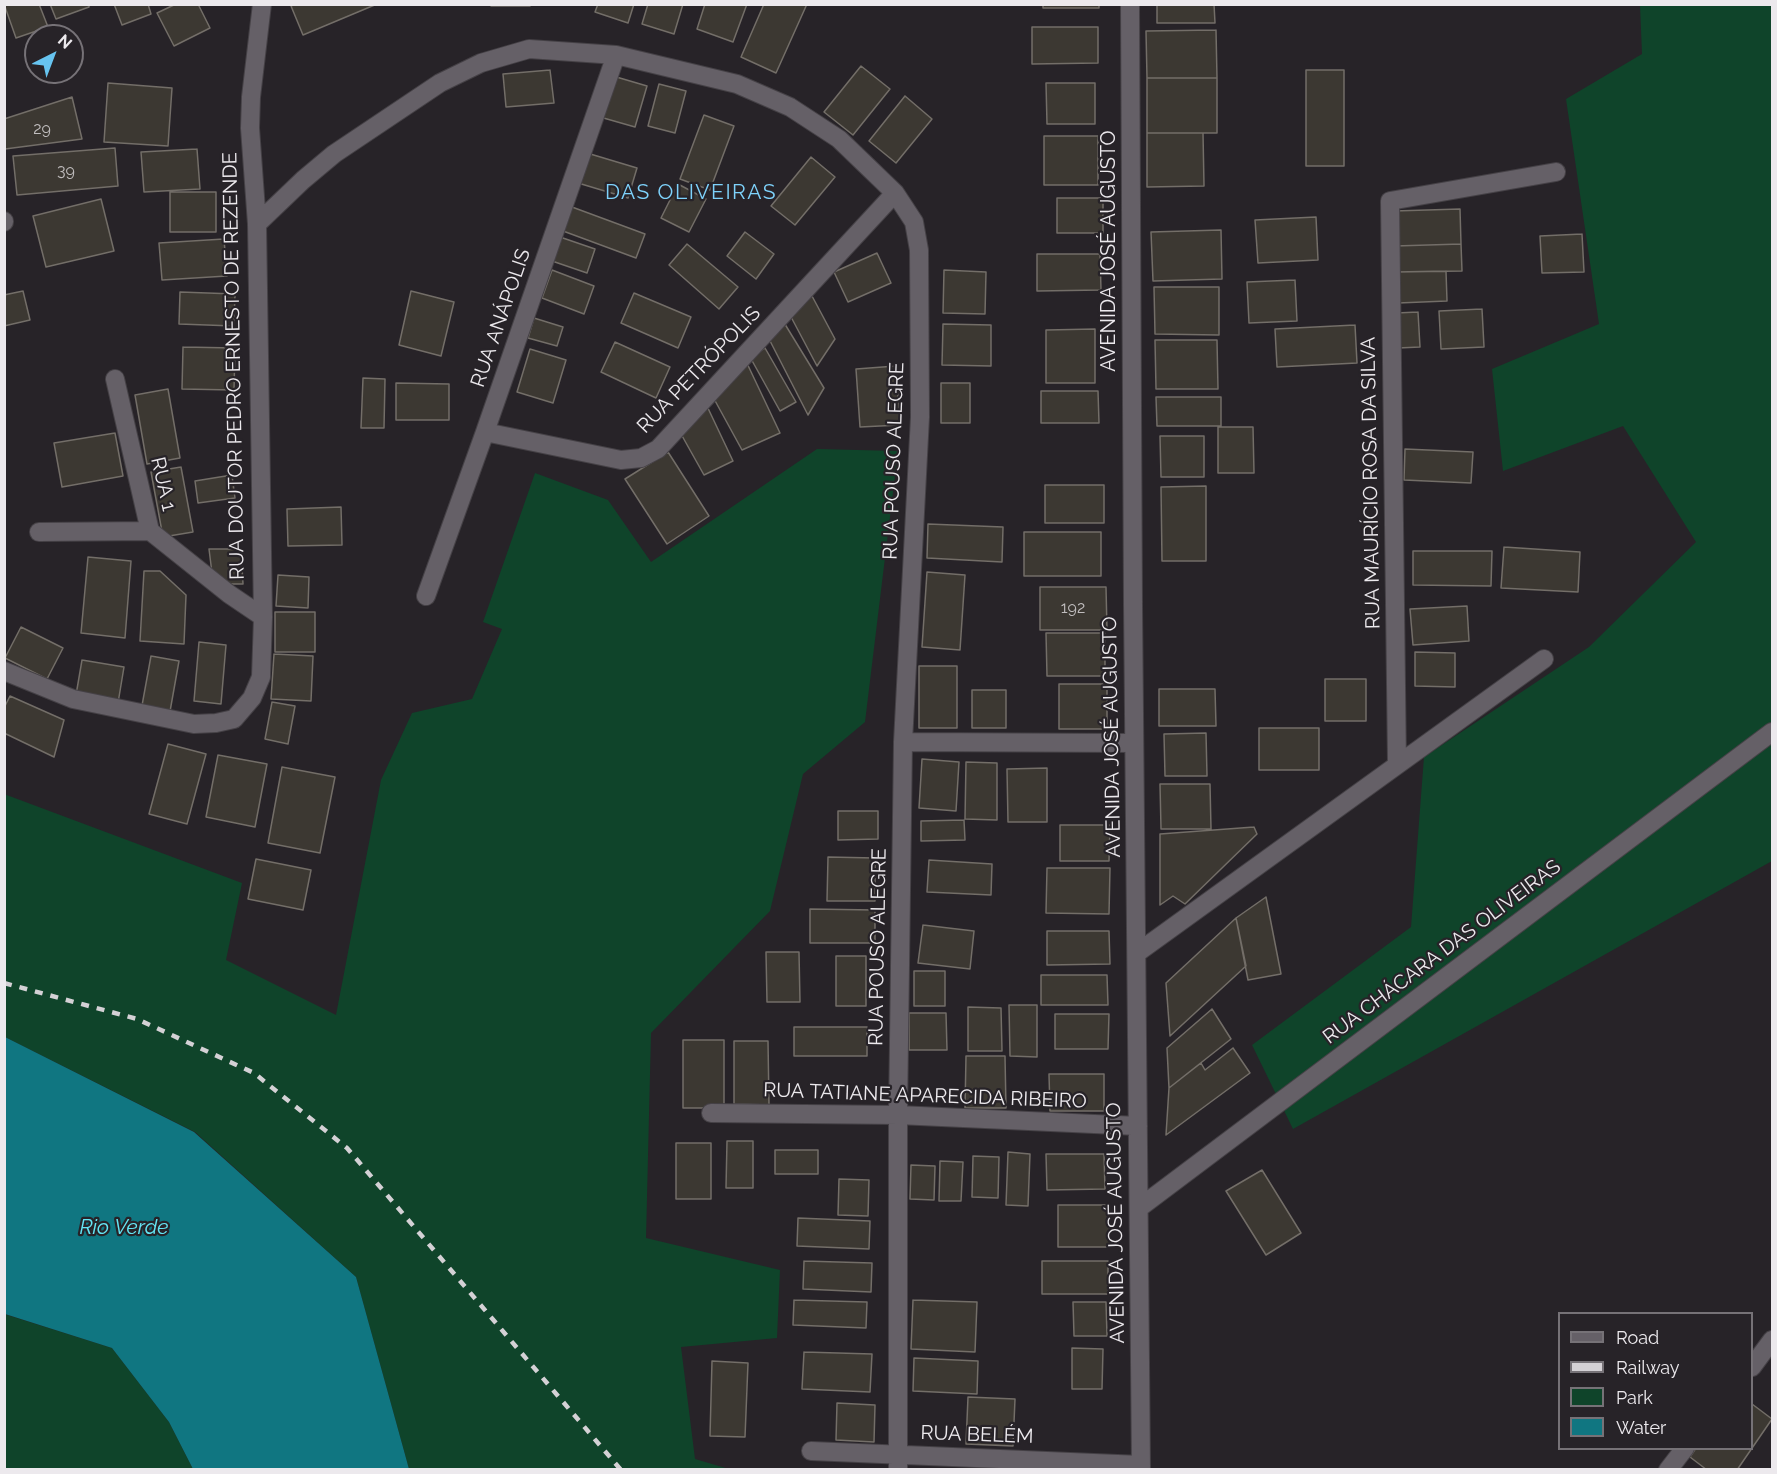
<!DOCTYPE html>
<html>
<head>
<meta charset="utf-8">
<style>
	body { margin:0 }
	#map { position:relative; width:1777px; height:1474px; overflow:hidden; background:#272328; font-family:Raleway,sans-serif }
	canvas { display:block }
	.frame { position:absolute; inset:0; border:6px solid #ece9ed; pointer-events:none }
	.legend { position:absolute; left:1558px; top:1312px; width:195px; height:138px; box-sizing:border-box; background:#272328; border:2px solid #767277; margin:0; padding:8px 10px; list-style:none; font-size:18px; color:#ece9ed }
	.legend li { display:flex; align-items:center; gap:12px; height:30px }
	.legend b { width:30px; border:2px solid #767277 }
	.north { position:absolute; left:24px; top:24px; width:60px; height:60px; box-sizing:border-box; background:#272328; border:2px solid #767277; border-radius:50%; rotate:42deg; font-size:16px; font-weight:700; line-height:24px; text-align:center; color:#ece9ed }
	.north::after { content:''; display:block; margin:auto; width:21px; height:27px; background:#67c4f0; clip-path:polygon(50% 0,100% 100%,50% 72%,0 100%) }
</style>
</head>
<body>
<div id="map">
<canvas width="1777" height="1474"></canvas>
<div class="frame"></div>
<ul class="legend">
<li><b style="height:8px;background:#656067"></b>Road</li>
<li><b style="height:8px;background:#d4d1d5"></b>Railway</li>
<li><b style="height:16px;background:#0f442a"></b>Park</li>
<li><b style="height:16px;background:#107681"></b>Water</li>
</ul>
<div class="north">N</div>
</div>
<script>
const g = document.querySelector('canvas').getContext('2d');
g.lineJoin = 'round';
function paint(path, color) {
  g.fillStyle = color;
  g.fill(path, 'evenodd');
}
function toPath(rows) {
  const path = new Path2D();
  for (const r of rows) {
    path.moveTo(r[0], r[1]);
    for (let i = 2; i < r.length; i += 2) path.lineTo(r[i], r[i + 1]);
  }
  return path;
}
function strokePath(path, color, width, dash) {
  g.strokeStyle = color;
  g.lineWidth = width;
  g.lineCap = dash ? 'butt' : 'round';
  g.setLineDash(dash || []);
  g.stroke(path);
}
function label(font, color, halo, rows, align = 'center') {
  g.font = font + ' Raleway,sans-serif';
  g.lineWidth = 4.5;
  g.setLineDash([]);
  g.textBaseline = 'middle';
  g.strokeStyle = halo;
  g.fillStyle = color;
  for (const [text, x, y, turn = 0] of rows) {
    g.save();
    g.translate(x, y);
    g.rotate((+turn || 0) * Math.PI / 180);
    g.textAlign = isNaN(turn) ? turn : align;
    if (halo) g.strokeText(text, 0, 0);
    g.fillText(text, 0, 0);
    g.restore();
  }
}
paint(toPath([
	[1640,5,1772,5,1772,861,1293,1129,1252,1045,1411,927,1424,757,1589,647,1696,542,1623,426,1503,471,1492,369,1599,324,1566,99,1642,54],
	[817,449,898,451,865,722,803,774,770,911,651,1033,646,1238,780,1270,777,1338,681,1347,695,1459,729,1469,409,1469,356,1277,195,1132,5,1037,4,794,242,883,226,960,336,1015,381,780,412,713,472,699,502,629,483,622,535,473,608,500,651,562],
	[4,1314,112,1348,169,1422,193,1469,5,1469]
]), '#0f442a');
paint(toPath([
	[5,1037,194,1132,356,1277,409,1469,193,1469,169,1422,112,1348,5,1314]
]), '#107681');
const building = toPath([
	[4,4,39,4,48,27,16,38,4,4],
	[50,4,89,4,89,7,56,19,50,4],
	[114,4,148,4,151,14,122,25,114,4],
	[176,4,198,4,210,28,174,46,157,13,176,4],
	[295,4,377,4,303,35,291,6,295,4],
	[491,4,530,4,530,6,491,6,491,4],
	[598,4,634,4,628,23,595,12,598,4],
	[648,4,683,4,674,34,642,24,648,4],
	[705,4,747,4,733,42,697,29,705,4],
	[764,4,807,4,776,73,741,57,764,4],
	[1043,4,1099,4,1099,8,1043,8,1043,4],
	[1157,4,1214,4,1215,23,1157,23,1157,4],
	[1032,27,1098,27,1098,63,1032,64,1032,27],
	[1216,30,1217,78,1147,78,1146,31,1216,30],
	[861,66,890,89,853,135,824,112,861,66],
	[550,70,554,103,506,107,503,74,550,70],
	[1306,70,1344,70,1344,166,1306,166,1306,70],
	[613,76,647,86,635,127,600,117,613,76],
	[1147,78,1217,78,1217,133,1147,133,1147,78],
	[108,83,172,88,168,146,104,142,108,83],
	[1046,83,1095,83,1095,124,1047,124,1046,83],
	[659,84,686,91,675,133,648,126,659,84],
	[905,96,932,119,896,163,869,141,905,96],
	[72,97,82,139,5,149,4,119,72,97],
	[704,115,734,126,710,190,680,179,704,115],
	[1147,133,1203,133,1204,186,1147,187,1147,133],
	[1044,136,1098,136,1098,185,1044,185,1044,136],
	[115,148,118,186,17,195,13,156,115,148],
	[197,149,200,189,144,192,141,152,197,149],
	[587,153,637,168,628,198,578,183,587,153],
	[811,157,835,177,795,225,771,206,811,157],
	[678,184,706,199,689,232,661,218,678,184],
	[170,192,216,192,216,232,170,232,170,192],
	[1057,198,1103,198,1103,233,1057,233,1057,198],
	[101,199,114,251,46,267,33,216,101,199],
	[572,207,645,234,636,258,563,231,572,207],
	[1460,209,1461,244,1395,246,1394,211,1460,209],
	[1316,217,1318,260,1258,263,1255,220,1316,217],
	[1221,230,1222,279,1153,281,1151,232,1221,230],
	[745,232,774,254,756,279,727,256,745,232],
	[1582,234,1584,272,1542,273,1540,236,1582,234],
	[560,237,595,249,587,273,552,261,560,237],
	[224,239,227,276,162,280,159,243,224,239],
	[687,244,738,287,719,309,669,265,687,244],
	[1461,244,1462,271,1396,272,1395,246,1461,244],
	[877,253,891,283,848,302,834,272,877,253],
	[1037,254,1100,254,1101,290,1037,291,1037,254],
	[552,270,594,286,584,314,542,298,552,270],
	[944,270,986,272,985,314,943,313,944,270],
	[1446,271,1447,301,1398,303,1396,272,1446,271],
	[1295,280,1297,321,1249,323,1247,282,1295,280],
	[1154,287,1219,287,1219,335,1155,334,1154,287],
	[23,291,30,320,4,326,4,295,23,291],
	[411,291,454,302,441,356,399,345,411,291],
	[180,292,235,294,234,326,179,324,180,292],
	[634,293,691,317,678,348,621,323,634,293],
	[812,296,835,339,817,366,790,315,812,296],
	[1482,309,1484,347,1441,349,1439,311,1482,309],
	[1418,312,1420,347,1398,348,1396,313,1418,312],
	[534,318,563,327,557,346,528,338,534,318],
	[783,321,824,388,808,415,768,337,783,321],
	[943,324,991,325,991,366,942,365,943,324],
	[1355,325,1357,363,1277,367,1275,329,1355,325],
	[1095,329,1095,383,1046,383,1046,330,1095,329],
	[1155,340,1217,340,1218,389,1156,389,1155,340],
	[615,342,670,367,656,398,601,372,615,342],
	[183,347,235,348,234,390,182,389,183,347],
	[765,348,796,402,780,411,750,357,765,348],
	[530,349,566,360,553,403,517,392,530,349],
	[744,357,780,433,742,450,713,397,744,357],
	[896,366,900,425,860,427,856,369,896,366],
	[363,378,385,379,384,428,361,428,363,378],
	[396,383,449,384,449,420,396,420,396,383],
	[941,383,970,383,970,423,941,423,941,383],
	[168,389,180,458,147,464,135,395,168,389],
	[1041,391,1098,391,1099,423,1041,423,1041,391],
	[1156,397,1221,397,1221,426,1157,426,1156,397],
	[706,404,733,461,704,475,681,434,706,404],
	[1218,427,1253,427,1254,473,1218,473,1218,427],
	[115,433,123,476,62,487,54,443,115,433],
	[1160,436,1204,436,1204,477,1161,477,1160,436],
	[1405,449,1473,452,1471,483,1404,480,1405,449],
	[668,452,709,516,667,544,625,479,668,452],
	[181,467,193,532,163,537,151,472,181,467],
	[232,475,235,498,198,503,195,481,232,475],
	[1045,485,1104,485,1104,523,1045,523,1045,485],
	[1206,486,1206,561,1162,561,1161,487,1206,486],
	[341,507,342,545,288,546,287,509,341,507],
	[928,524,1003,527,1002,562,927,558,928,524],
	[1024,532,1101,532,1101,576,1024,576,1024,532],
	[1504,547,1580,552,1578,592,1501,588,1504,547],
	[209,549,241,549,243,584,227,584,212,573,209,549],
	[1413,551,1492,551,1491,586,1413,585,1413,551],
	[88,557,131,561,125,638,81,633,88,557],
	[144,571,160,571,186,595,184,644,140,641,144,571],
	[927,572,965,575,960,650,922,647,927,572],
	[278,575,309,577,308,608,276,606,278,575],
	[1040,587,1106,587,1107,630,1040,630,1040,587],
	[1467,606,1469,641,1413,645,1410,609,1467,606],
	[275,612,315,612,315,652,275,652,275,612],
	[21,627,63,648,47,679,5,658,21,627],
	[1046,633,1105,633,1105,676,1047,676,1046,633],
	[199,642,226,645,221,704,194,701,199,642],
	[1415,652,1455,653,1455,687,1415,686,1415,652],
	[274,654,313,656,311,701,271,699,274,654],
	[151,656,179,661,169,717,141,711,151,656],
	[82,660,124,667,118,703,76,695,82,660],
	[919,666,957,666,957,728,919,728,919,666],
	[1325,679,1366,679,1366,721,1325,721,1325,679],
	[1059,684,1107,684,1107,729,1059,729,1059,684],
	[1159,689,1215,689,1216,726,1159,726,1159,689],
	[972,690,1006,690,1006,728,972,728,972,690],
	[10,696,64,720,54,757,4,733,4,708,10,696],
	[272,702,295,706,288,744,265,739,272,702],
	[1259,728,1319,728,1319,770,1259,770,1259,728],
	[1206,733,1207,776,1165,776,1164,734,1206,733],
	[168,744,206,754,187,824,149,814,168,744],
	[218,755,267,764,255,827,206,817,218,755],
	[922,759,959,762,956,811,919,808,922,759],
	[966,762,997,763,997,820,965,819,966,762],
	[282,767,335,777,320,853,268,843,282,767],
	[1047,768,1047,822,1008,822,1007,769,1047,768],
	[1160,784,1210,784,1211,829,1161,829,1160,784],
	[838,811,878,811,878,839,838,840,838,811],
	[964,820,965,840,921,841,921,821,964,820],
	[1060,825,1110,825,1109,861,1060,861,1060,825],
	[1254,827,1257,834,1185,904,1173,896,1160,905,1160,834,1254,827],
	[828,857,875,858,875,901,827,901,828,857],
	[256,859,311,870,303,910,248,899,256,859],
	[929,860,992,864,991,895,927,892,929,860],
	[1047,868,1110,868,1109,914,1046,913,1047,868],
	[1266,897,1281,974,1248,980,1236,918,1266,897],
	[810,909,875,910,875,943,810,943,810,909],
	[1236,918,1246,966,1170,1036,1166,983,1236,918],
	[923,925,974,931,970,969,918,963,923,925],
	[1047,931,1109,931,1110,964,1047,965,1047,931],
	[766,952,799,952,800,1002,767,1002,766,952],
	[836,956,866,956,866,1006,836,1006,836,956],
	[914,971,945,971,945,1006,914,1006,914,971],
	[1041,975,1107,975,1108,1005,1041,1005,1041,975],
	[1009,1005,1037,1005,1037,1057,1010,1056,1009,1005],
	[968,1007,1001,1008,1002,1051,968,1051,968,1007],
	[1212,1009,1231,1039,1169,1088,1167,1048,1212,1009],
	[909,1013,946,1013,947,1050,909,1050,909,1013],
	[1055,1014,1109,1014,1108,1049,1055,1049,1055,1014],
	[794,1027,867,1027,867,1056,794,1056,794,1027],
	[683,1040,724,1040,724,1108,683,1108,683,1040],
	[734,1041,768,1041,769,1105,734,1104,734,1041],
	[1233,1048,1250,1073,1166,1135,1169,1088,1201,1063,1205,1070,1233,1048],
	[966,1056,1005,1056,1006,1108,965,1108,966,1056],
	[1049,1074,1104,1074,1104,1111,1050,1111,1049,1074],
	[727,1141,753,1141,753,1188,726,1188,727,1141],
	[676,1143,711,1143,711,1199,676,1199,676,1143],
	[775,1150,818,1150,818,1174,775,1174,775,1150],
	[1008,1152,1030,1154,1028,1206,1006,1205,1008,1152],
	[1046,1154,1104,1154,1105,1189,1047,1190,1046,1154],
	[973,1156,999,1157,998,1198,972,1197,973,1156],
	[940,1161,963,1162,961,1201,939,1201,940,1161],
	[911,1165,935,1166,934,1200,910,1199,911,1165],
	[1262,1170,1301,1233,1266,1255,1226,1191,1262,1170],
	[839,1179,869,1180,868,1216,838,1215,839,1179],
	[1058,1205,1110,1205,1110,1247,1058,1247,1058,1205],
	[798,1218,870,1221,869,1249,797,1246,798,1218],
	[804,1261,872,1263,871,1292,803,1289,804,1261],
	[1042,1261,1108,1261,1108,1294,1042,1294,1042,1261],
	[794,1300,867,1302,866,1328,793,1325,794,1300],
	[913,1300,977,1302,975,1352,911,1349,913,1300],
	[1073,1302,1106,1302,1107,1336,1074,1336,1073,1302],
	[1072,1348,1103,1349,1102,1389,1072,1389,1072,1348],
	[804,1352,872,1354,870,1392,802,1389,804,1352],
	[914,1358,978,1361,977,1394,913,1391,914,1358],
	[712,1361,748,1363,745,1437,710,1436,712,1361],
	[968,1397,1015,1399,1013,1446,966,1444,968,1397],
	[837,1403,875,1405,874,1442,836,1440,837,1403],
	[1752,1404,1772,1419,1737,1470,1707,1470,1690,1457,1696,1448,1752,1448,1752,1404]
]);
paint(building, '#3c3832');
strokePath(building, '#736e68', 1.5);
const street = toPath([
	[1130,4,1133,605,1141,1470],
	[4,221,4,222],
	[257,224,303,180,334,154,440,83,481,63,529,49,616,55,737,84,790,107,839,139,895,193,914,222,919,250,920,417,903,742,898,1115,898,1470],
	[115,379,150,531,229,594,263,617],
	[485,432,621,460,641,458,658,449,895,193],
	[39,532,150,531],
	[426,596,485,432,616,55],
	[4,671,73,699,194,724,216,723,234,719,252,698,261,677,263,617,257,224,250,128,251,97,262,4],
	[903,742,1134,743],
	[1397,765,1390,201,1556,172],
	[1137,953,1544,659],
	[711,1113,898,1115,1138,1126],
	[1139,1208,1772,732],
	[1752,1367,1772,1340],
	[811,1451,1141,1465],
	[1668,1470,1685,1448]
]);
strokePath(street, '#454146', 20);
strokePath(street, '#656067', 18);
strokePath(toPath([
	[4,983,137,1019,254,1073,347,1148,621,1470]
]), '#d4d1d5', 4.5, [8, 8]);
label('16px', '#c0bdbe', null, [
	["29",42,129],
	["39",66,171],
	["192",1073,608]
]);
label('20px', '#ece9ed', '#272328', [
	["AVENIDA JOSÉ AUGUSTO",1109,251,-90],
	["RUA ANÁPOLIS",501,318,-71],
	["RUA DOUTOR PEDRO ERNESTO DE REZENDE",234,366,-91],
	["RUA PETRÓPOLIS",699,370,-46],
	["RUA POUSO ALEGRE",894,461,-88],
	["RUA MAURÍCIO ROSA DA SILVA",1371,483,-91],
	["RUA 1",163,484,77],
	["AVENIDA JOSÉ AUGUSTO",1112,737,-91],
	["RUA POUSO ALEGRE",878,947,-89],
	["RUA CHÁCARA DAS OLIVEIRAS",1442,952,-37],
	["RUA TATIANE APARECIDA RIBEIRO",925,1096,2],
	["AVENIDA JOSÉ AUGUSTO",1116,1223,-91],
	["RUA BELÉM",977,1435,2]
]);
g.letterSpacing = '1.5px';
label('21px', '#7ed2fb', '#272328', [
	["DAS OLIVEIRAS",691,193]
]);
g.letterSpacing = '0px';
label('italic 21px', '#64e6f5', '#272328', [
	["Rio Verde",124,1228]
]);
</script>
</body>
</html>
